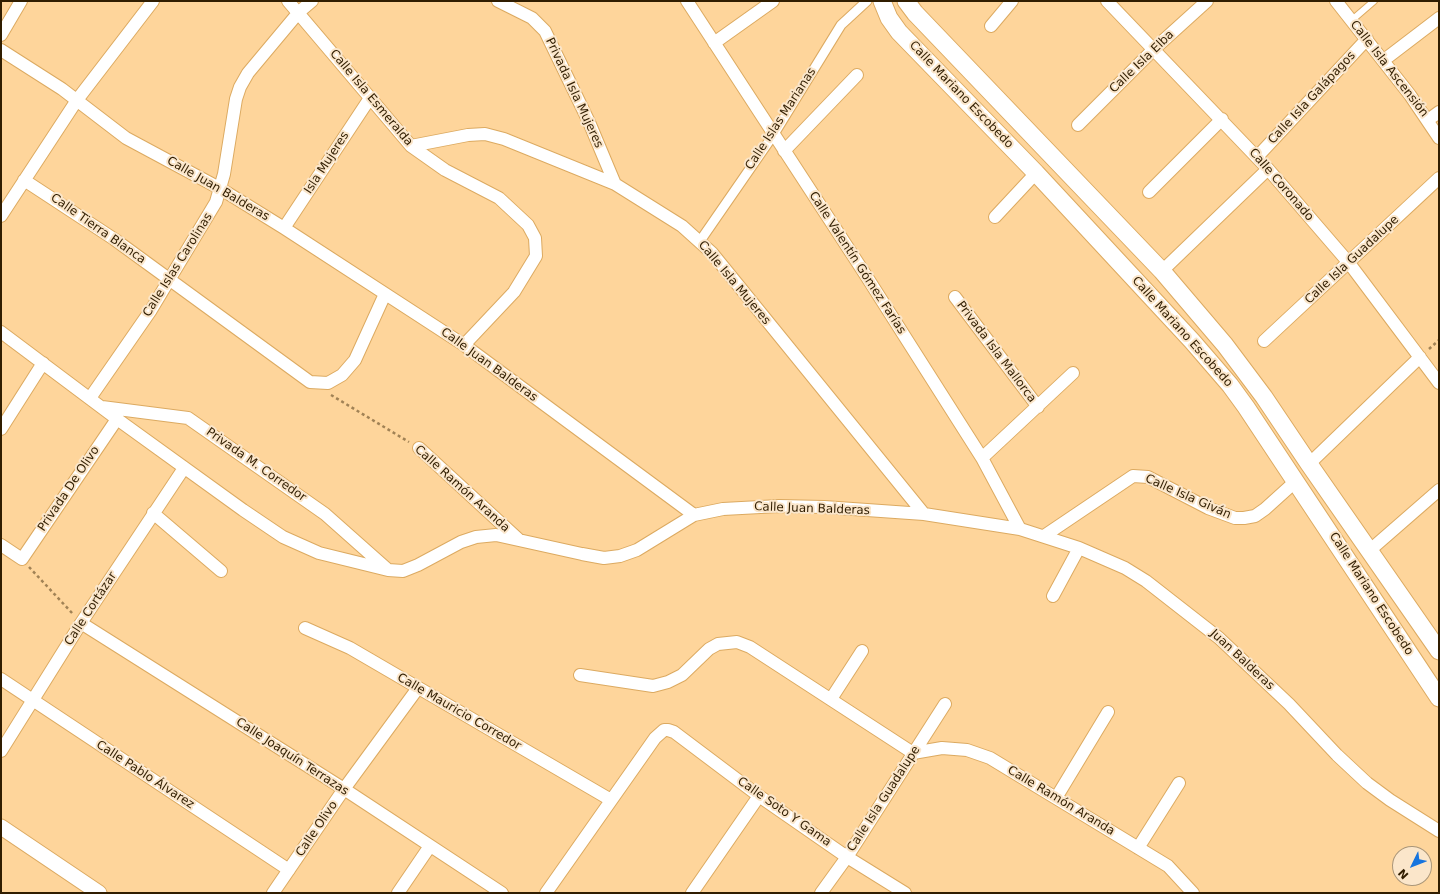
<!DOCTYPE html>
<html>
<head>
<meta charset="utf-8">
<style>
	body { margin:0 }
	#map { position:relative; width:1440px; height:894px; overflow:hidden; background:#fed59b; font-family:"DejaVu Sans",sans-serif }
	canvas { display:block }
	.frame { position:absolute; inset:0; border:2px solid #301d00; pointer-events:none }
	.north { position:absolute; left:1392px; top:846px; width:40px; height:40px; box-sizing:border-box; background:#fbe6ca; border:1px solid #aa9679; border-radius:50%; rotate:227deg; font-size:11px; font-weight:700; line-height:16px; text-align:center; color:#301d00 }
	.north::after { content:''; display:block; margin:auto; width:14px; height:18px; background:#1775de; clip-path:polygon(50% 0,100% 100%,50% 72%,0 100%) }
</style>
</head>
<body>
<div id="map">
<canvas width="1440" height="894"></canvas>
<div class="frame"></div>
<div class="north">N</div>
</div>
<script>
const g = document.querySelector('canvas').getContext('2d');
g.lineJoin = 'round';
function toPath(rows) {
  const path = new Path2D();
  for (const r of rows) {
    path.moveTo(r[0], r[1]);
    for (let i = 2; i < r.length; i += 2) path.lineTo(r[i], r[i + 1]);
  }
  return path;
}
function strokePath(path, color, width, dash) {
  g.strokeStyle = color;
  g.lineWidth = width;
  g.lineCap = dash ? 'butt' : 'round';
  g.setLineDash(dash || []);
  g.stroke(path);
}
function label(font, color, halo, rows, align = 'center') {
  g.font = font + ' "DejaVu Sans",sans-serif';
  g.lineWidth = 4;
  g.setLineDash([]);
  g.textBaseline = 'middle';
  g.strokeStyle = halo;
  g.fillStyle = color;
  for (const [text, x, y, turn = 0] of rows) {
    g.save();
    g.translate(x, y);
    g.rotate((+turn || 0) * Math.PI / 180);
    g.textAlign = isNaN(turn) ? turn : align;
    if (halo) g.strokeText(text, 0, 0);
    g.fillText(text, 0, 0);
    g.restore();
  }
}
const service = toPath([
	[1352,20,1374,1]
]);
const pedestrian = toPath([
	[700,241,774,134,841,25,867,1]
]);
const minor = toPath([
	[288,1,411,146,445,170,499,198,528,225,535,238,536,256,514,292,464,345],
	[498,1,532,18,545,31,589,122,615,184],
	[687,1,865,274,982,458,1020,529],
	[1107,1,1268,169,1349,263,1439,383],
	[1336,1,1410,95,1439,138],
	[991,26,1012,1],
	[1,35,21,1],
	[714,43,773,1],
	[1,50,62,89,126,138,221,189,284,228,464,345,694,515,723,509,779,506,824,507,924,514,1020,529,1079,548,1125,568,1146,581,1219,638,1289,704,1337,755,1367,783,1390,800,1439,831],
	[1384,60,1439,18],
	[1428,120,1439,112],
	[1078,125,1154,49,1207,1],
	[411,146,468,135,485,134,504,139,615,184,682,226,712,253,924,514],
	[784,151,857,75],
	[1257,157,1367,39],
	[24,180,114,239,310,382,328,383,342,375,355,360,385,294],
	[1149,192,1222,119],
	[1,216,77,100,153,1],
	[995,217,1036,173],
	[284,228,370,98],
	[1162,271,1268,169],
	[955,297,1038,407],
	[1,332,117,419,243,510,283,537,319,553,388,570,403,571,418,565,461,542,476,537,496,535,582,554,604,558,620,556,637,550,694,515],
	[1264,341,1439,178],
	[90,398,151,310,216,202,224,174,236,99,240,87,248,73,299,12,312,1],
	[102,407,188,418,325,514,387,569],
	[1,429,43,363],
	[419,448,518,539],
	[982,458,1073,373],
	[1309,464,1420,357],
	[153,513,221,571],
	[1044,536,1133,476,1148,477,1208,508,1235,518,1244,518,1255,516,1265,509,1296,481],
	[1,545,22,559,117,419],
	[1369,551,1439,490],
	[1053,596,1079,548],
	[81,623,344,789,502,893],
	[305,628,350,648,611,800],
	[580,675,653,686,668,682,682,675,709,649,718,644,737,642,750,647,913,753,942,748,967,750,990,758,1168,866,1193,893],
	[1,679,289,870],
	[831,699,862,651],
	[1,751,81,623,184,468],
	[1056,798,1108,712],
	[1138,848,1179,783],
	[273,893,344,789,418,688],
	[398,893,430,846],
	[546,893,655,738,664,730,668,730,674,732,759,796,847,857,905,893],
	[692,893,759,796],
	[821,893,847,857,945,704]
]);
const tertiary = toPath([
	[1,827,99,893]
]);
const secondary = toPath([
	[882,1,889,18,899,32,1036,173,1192,341,1230,385,1246,407,1439,698],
	[906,1,915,13,1162,271,1225,345,1264,397,1309,464,1439,651]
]);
strokePath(service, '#dcaa61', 8);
strokePath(pedestrian, '#dcaa61', 11);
strokePath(minor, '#dcaa61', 14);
strokePath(tertiary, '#dcaa61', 17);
strokePath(secondary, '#dcaa61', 19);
strokePath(toPath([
	[1429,349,1439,340],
	[331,395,409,442],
	[29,567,73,614]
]), '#a18255', 2.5, [3, 3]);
strokePath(service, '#fff', 6);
strokePath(pedestrian, '#fff', 9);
strokePath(minor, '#fff', 12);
strokePath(tertiary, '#fff', 15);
strokePath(secondary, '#fff', 17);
label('12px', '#301d00', '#fbe6ca', [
	["Calle Isla Elba",1142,62,-44],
	["Calle Isla Ascensión",1389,69,52],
	["Privada Isla Mujeres",574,93,65],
	["Calle Mariano Escobedo",961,95,46],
	["Calle Isla Esmeralda",371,98,50],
	["Calle Isla Galápagos",1312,98,-47],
	["Calle Islas Marianas",781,119,-57],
	["Isla Mujeres",327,163,-57],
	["Calle Coronado",1281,185,49],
	["Calle Juan Balderas",218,189,30],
	["Calle Tierra Blanca",98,229,35],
	["Calle Isla Guadalupe",1352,260,-43],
	["Calle Valentín Gómez Farías",857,263,57],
	["Calle Islas Carolinas",178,265,-58],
	["Calle Isla Mujeres",734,283,50],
	["Calle Mariano Escobedo",1182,332,48],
	["Privada Isla Mallorca",996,352,53],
	["Calle Juan Balderas",489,365,36],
	["Privada M. Corredor",256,465,35],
	["Privada De Olivo",69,489,-56],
	["Calle Ramón Aranda",462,489,42],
	["Calle Isla Giván",1188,497,24],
	["Calle Juan Balderas",812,509,2],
	["Calle Mariano Escobedo",1371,594,57],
	["Calle Cortázar",91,609,-57],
	["Juan Balderas",1242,660,43],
	["Calle Mauricio Corredor",459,712,30],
	["Calle Joaquín Terrazas",292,757,33],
	["Calle Pablo Álvarez",145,775,33],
	["Calle Isla Guadalupe",884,799,-57],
	["Calle Ramón Aranda",1061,801,31],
	["Calle Soto Y Gama",784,812,35],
	["Calle Olivo",317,829,-56]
]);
</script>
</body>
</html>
